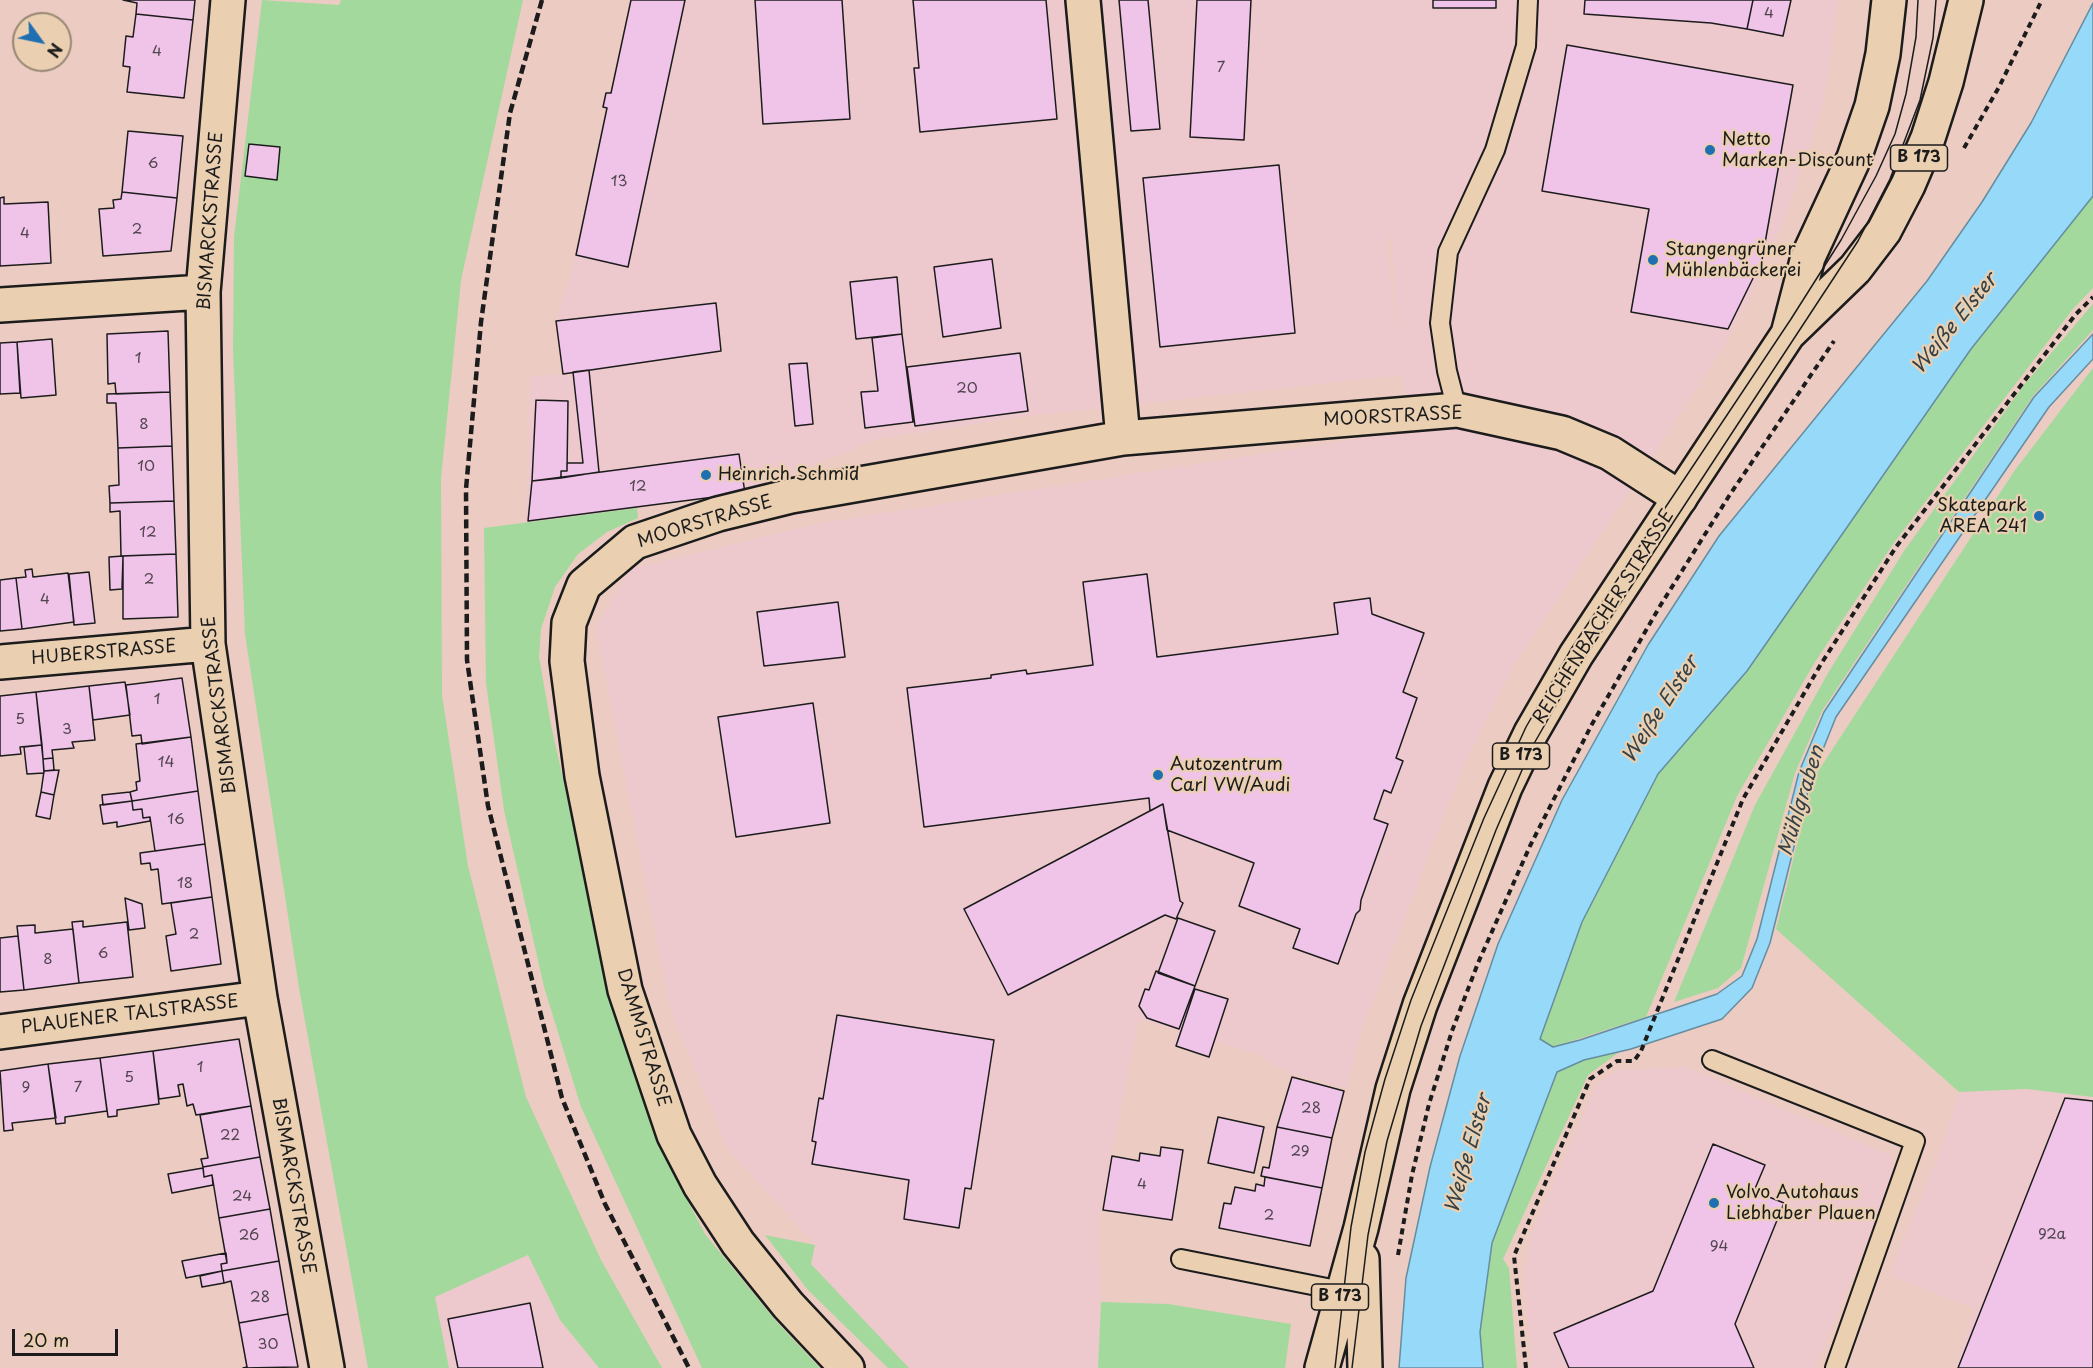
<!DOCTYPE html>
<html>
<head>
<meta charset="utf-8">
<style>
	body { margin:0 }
	#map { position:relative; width:2093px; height:1368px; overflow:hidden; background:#eccbc2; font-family:"Playpen Sans",sans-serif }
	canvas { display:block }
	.north { position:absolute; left:12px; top:12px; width:60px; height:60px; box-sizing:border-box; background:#eacfb1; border:2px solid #988775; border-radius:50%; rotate:123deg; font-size:16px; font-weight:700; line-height:24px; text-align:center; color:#1c1c1c }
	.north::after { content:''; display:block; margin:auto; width:21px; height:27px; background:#1f6fb2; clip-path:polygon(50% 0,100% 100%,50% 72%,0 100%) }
	.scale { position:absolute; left:12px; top:1329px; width:106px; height:27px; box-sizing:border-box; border:3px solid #1c1c1c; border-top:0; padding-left:8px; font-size:18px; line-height:21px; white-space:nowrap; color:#1c1c1c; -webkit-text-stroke:4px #eacfb1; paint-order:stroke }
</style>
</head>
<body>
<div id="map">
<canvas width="2093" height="1368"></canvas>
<div class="north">N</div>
<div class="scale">20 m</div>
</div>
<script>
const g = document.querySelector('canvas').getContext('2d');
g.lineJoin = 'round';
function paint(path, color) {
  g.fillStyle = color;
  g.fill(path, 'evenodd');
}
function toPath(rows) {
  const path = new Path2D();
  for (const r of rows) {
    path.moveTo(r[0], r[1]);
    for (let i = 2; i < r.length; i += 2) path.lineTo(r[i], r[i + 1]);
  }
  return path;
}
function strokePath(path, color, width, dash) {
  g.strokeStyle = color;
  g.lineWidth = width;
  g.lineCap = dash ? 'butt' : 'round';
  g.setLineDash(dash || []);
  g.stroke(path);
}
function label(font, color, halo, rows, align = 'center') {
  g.font = font + ' "Playpen Sans",sans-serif';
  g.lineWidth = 4.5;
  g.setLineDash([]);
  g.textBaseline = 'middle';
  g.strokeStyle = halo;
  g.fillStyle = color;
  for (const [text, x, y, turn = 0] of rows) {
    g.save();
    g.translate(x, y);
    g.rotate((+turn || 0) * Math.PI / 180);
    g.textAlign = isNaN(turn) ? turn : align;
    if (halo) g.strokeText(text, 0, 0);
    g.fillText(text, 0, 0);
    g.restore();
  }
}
paint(toPath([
	[631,0,1838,0,1824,102,1785,218,1750,299,1715,361,1516,662,1470,752,1426,862,1358,1041,1347,1088,1288,1073,1258,1054,1217,1042,1210,1058,1173,1046,1178,1031,1139,1019,1099,1217,1101,1302,1098,1368,909,1368,811,1264,815,1245,727,1148,670,1008,596,628,630,569,821,523,1413,430,1402,375,1022,417,878,439,744,493,526,523,530,377,563,374,556,321,576,255,607,109,603,107,606,93,611,93],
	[1390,236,1391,236,1400,354,1386,242],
	[1686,1067,1891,1155,1894,1177,1815,1368,1532,1368,1524,1278,1533,1229,1597,1085,1616,1070],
	[2027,1089,2093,1097,2093,1368,1956,1368,1974,1308,1889,1276,1941,1149,1959,1092],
	[528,1255,560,1320,599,1368,449,1368,435,1297]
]), '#edc9ce');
paint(toPath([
	[262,0,339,5,341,0,523,0,461,280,441,478,442,695,468,866,526,1097,601,1260,662,1368,599,1368,560,1320,528,1255,435,1297,449,1368,368,1368,299,988,245,634,233,351,234,237],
	[2093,196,2093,288,2072,310,1893,544,1815,662,1737,796,1646,1017,1553,1047,1540,1039,1582,922,1658,774,1747,671,1971,349],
	[2093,304,2093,330,2033,396,1822,711,1795,773,1741,968,1718,988,1674,1002,1755,805,1828,673,1904,551,2024,385],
	[2093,368,2093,1097,2027,1089,1959,1092,1776,929,1813,779,2015,470],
	[637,508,638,518,607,532,578,554,555,587,541,629,539,657,551,725,615,1013,655,1138,705,1234,776,1321,820,1368,702,1368,581,1107,544,987,504,810,486,683,484,528],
	[1618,1053,1588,1075,1503,1259,1509,1268,1517,1368,1483,1368,1480,1332,1492,1243,1557,1072,1587,1059],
	[765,1235,815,1245,811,1264,909,1368,888,1368,808,1290],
	[1101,1302,1168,1304,1291,1324,1285,1368,1098,1368]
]), '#a3d99d');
const water = toPath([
	[2093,3,2093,196,1971,349,1747,671,1658,774,1582,922,1540,1039,1553,1047,1580,1040,1717,994,1742,976,1757,939,1799,772,1824,712,2034,397,2093,334,2093,359,2049,407,1836,717,1811,779,1770,943,1752,988,1722,1019,1631,1049,1584,1060,1557,1072,1492,1243,1480,1332,1483,1368,1399,1368,1406,1278,1430,1167,1460,1056,1498,944,1562,800,1648,645,1719,536,1927,281,1982,202,2031,123,2093,3]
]);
paint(water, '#96d9f8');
strokePath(water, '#658da0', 1.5);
const building = toPath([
	[123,0,195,0,193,20,136,14,137,3,123,0],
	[631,0,685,0,628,267,576,255,607,108,603,107,606,93,611,93,631,0],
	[755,0,842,0,850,119,763,124,755,0],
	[913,0,1046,0,1057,119,920,132,914,68,919,68,913,0],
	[1119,0,1148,0,1160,129,1131,131,1119,0],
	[1197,0,1251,0,1244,140,1190,137,1197,0],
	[1433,0,1496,0,1496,8,1433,8,1433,0],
	[1585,0,1753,0,1747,29,1711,23,1584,14,1585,0],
	[1753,0,1791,0,1783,36,1747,29,1753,0],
	[136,14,193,20,184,98,127,92,130,67,123,66,126,36,133,37,136,14],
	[1567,45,1793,85,1762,260,1728,329,1631,312,1649,209,1542,191,1567,45],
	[128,131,183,136,177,198,122,192,128,131],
	[249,144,280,147,277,180,245,176,249,144],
	[1279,165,1295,333,1160,347,1143,178,1279,165],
	[122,192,177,198,171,251,103,256,99,209,114,208,113,200,121,199,122,192],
	[4,197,4,204,48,202,51,263,0,266,0,198,4,197],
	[992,259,1001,328,943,337,934,267,992,259],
	[897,277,902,334,856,339,850,282,897,277],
	[716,303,721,351,563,374,556,321,716,303],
	[168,331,170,392,116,394,115,383,108,384,107,334,168,331],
	[902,334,913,422,865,428,861,392,878,391,872,338,902,334],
	[52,339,56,395,21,398,17,342,52,339],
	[17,342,20,393,0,394,0,343,17,342],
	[1020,353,1028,411,915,426,907,367,1020,353],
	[807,363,813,424,795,426,789,364,807,363],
	[589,370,599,472,561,478,561,471,567,471,567,463,583,463,573,372,589,370],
	[170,392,172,446,118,448,116,403,107,403,107,394,170,392],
	[536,400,568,401,567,471,561,471,561,478,532,481,536,400],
	[172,446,174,501,110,503,109,486,119,485,118,448,172,446],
	[739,454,745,493,528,521,532,481,739,454],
	[174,501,176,554,121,556,120,511,110,512,110,503,174,501],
	[176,554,178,617,123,619,123,556,176,554],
	[123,556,122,589,110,590,109,557,123,556],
	[32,569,33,577,68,573,74,622,22,629,16,578,26,577,25,570,32,569],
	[89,572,95,623,74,625,69,574,89,572],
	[1147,574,1157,657,1338,634,1334,603,1370,598,1372,614,1424,633,1403,692,1417,698,1396,758,1403,761,1391,793,1384,790,1374,819,1388,824,1361,900,1360,910,1356,914,1338,964,1293,948,1300,929,1239,906,1254,863,1167,830,1163,804,1150,811,1149,798,924,827,907,688,991,678,991,675,1026,670,1027,674,1093,665,1083,582,1147,574],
	[16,578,22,629,0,631,0,580,16,578],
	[838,602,845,657,764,666,757,612,838,602],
	[182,678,191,737,142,744,141,735,132,736,126,685,182,678],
	[125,682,130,715,93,720,89,686,125,682],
	[89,686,95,740,72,742,74,748,52,750,53,758,43,759,36,692,89,686],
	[36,692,42,745,20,747,21,754,0,756,0,696,36,692],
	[813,703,830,823,736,837,718,717,813,703],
	[191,737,198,791,132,801,130,792,137,790,136,782,140,781,136,744,191,737],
	[42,745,44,773,27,774,24,747,42,745],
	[53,758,54,770,44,771,43,759,53,758],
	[59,770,54,795,41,792,44,771,59,770],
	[198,791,205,844,155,851,150,817,143,818,142,809,133,810,132,801,198,791],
	[41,792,54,795,50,819,36,816,41,792],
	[130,792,132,801,103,805,102,795,130,792],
	[132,801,133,810,142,809,143,818,150,817,150,821,117,827,117,822,103,824,100,805,132,801],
	[1163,804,1180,901,1183,903,1176,919,1165,915,1008,995,964,909,1163,804],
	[205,844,212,897,162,904,158,869,151,870,150,863,141,864,140,853,205,844],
	[212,897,221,964,171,971,166,936,176,934,171,903,212,897],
	[125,898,142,904,145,928,129,930,125,898],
	[1178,918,1215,931,1195,986,1158,973,1178,918],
	[83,921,83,927,127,922,133,977,79,983,72,922,83,921],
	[35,925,35,933,73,929,79,983,24,990,17,926,35,925],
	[18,936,24,990,0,992,0,938,18,936],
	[1156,971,1195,986,1179,1029,1147,1018,1139,1006,1145,989,1149,990,1156,971],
	[1195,989,1228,999,1209,1057,1176,1046,1195,989],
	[837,1015,994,1040,971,1189,965,1188,959,1228,904,1219,909,1180,812,1164,816,1142,812,1141,819,1098,823,1099,837,1015],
	[239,1039,251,1106,196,1115,193,1104,187,1106,183,1084,178,1085,180,1096,159,1099,153,1051,239,1039],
	[153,1051,159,1104,117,1110,117,1116,108,1117,100,1058,153,1051],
	[100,1058,107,1111,65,1117,65,1123,56,1124,48,1064,100,1058],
	[48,1064,56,1118,12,1123,13,1130,4,1131,0,1071,48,1064],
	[1292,1077,1344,1091,1332,1138,1277,1127,1292,1077],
	[2065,1098,2093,1101,2093,1368,1958,1368,2065,1098],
	[251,1106,260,1157,203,1167,201,1159,208,1158,200,1115,251,1106],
	[1218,1117,1264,1127,1254,1173,1208,1163,1218,1117],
	[1277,1127,1332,1138,1322,1188,1261,1176,1263,1167,1269,1168,1277,1127],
	[1713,1144,1765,1165,1754,1191,1784,1203,1735,1324,1754,1368,1569,1368,1554,1333,1653,1291,1713,1144],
	[1161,1147,1183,1150,1172,1220,1103,1210,1112,1156,1139,1161,1140,1153,1160,1156,1161,1147],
	[260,1157,270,1209,219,1218,212,1175,204,1177,203,1167,260,1157],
	[203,1168,204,1177,212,1175,213,1185,172,1193,168,1174,203,1168],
	[1265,1177,1322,1188,1310,1246,1219,1228,1224,1203,1231,1204,1235,1187,1255,1191,1256,1184,1264,1186,1265,1177],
	[270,1209,279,1261,222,1271,221,1264,227,1263,219,1218,270,1209],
	[226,1253,227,1263,221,1264,222,1271,186,1278,182,1261,226,1253],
	[279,1261,288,1314,239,1323,231,1281,224,1283,222,1271,279,1261],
	[222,1271,224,1283,202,1287,200,1276,222,1271],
	[530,1303,543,1368,458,1368,448,1319,530,1303],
	[288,1314,298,1367,243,1368,247,1367,239,1323,288,1314]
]);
paint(building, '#f0c3e9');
strokePath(building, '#1c1c1c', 1.5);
const lane = toPath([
	[1457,410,1447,371,1440,323,1448,252,1495,150,1526,46,1528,0],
	[1712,1060,1915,1141,1835,1368],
	[1181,1259,1342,1291]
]);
const street = toPath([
	[228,0,203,292,208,644,260,998,327,1368],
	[1083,0,1123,438],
	[0,305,203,292],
	[0,662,208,644],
	[0,1032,260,998],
	[847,1368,788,1305,738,1243,700,1185,674,1135,625,990,582,776,567,661,569,623,584,585,635,542,718,514,791,496,1123,438,1457,410,1562,433,1610,453,1680,498]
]);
const primary = toPath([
	[1788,334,1808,257,1854,158,1872,106,1883,54,1889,0],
	[1362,1259,1365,1368],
	[1322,1368,1361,1228,1393,1089,1420,1005,1505,787,1531,733,1576,655,1788,334,1855,269,1884,231,1908,185,1928,138,1946,82,1966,0]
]);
strokePath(lane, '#1c1c1c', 22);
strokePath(street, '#1c1c1c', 38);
strokePath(primary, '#1c1c1c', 38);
strokePath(toPath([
	[1964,148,1999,87,2042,0],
	[1398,1255,1412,1175,1429,1104,1452,1031,1478,963,1530,846,1591,726,1660,606,1729,496,1834,341],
	[1526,1368,1514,1256,1590,1079,1617,1061,1634,1061,1641,1051,1743,799,1821,664,1896,547,2076,314,2093,297]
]), '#1c1c1c', 4, [6, 4.5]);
strokePath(lane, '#eacfb1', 18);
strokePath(street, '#eacfb1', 33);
strokePath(primary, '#eacfb1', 33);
strokePath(toPath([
	[1335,1368,1351,1227,1365,1152,1385,1079,1411,1000,1484,818,1526,727,1571,649,1791,319,1841,240,1876,176,1895,134,1906,94,1916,37,1918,0],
	[1352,1368,1368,1235,1387,1141,1421,1026,1496,830,1532,747,1577,669,1858,241,1890,179,1920,100,1933,38,1936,0]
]), '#1c1c1c', 1.5);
strokePath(toPath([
	[542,0,510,113,481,322,466,489,467,660,488,806,562,1098,605,1204,689,1368]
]), '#1c1c1c', 4.5, [9, 4.5]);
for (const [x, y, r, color] of [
	[1710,150,6,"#1f6fb2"],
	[1653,260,6,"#1f6fb2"],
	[706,475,6,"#1f6fb2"],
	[2039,516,6,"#1f6fb2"],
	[1158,775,6,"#1f6fb2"],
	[1714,1203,6,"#1f6fb2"]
]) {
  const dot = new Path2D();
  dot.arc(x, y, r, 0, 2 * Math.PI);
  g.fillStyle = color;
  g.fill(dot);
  strokePath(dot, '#eacfb1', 2);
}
label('15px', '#51464f', null, [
	["4",1769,14],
	["4",157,52],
	["7",1221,68],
	["6",153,164],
	["13",619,182],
	["2",137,230],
	["4",25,234],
	["1",138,359],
	["20",967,389],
	["8",144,425],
	["10",146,467],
	["12",638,487],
	["12",148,533],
	["2",149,580],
	["4",45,600],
	["1",157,700],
	["5",20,720],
	["3",67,730],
	["14",166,763],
	["16",176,820],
	["18",185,884],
	["2",194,935],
	["6",103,954],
	["8",48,960],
	["1",200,1068],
	["5",129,1078],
	["9",26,1088],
	["7",78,1088],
	["28",1311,1109],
	["22",230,1136],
	["29",1300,1152],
	["4",1142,1185],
	["24",242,1197],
	["2",1269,1216],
	["92a",2052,1235],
	["26",249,1236],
	["94",1719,1247],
	["28",260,1298],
	["30",268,1345]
]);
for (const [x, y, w] of [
	[1919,158,57],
	[1521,756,57],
	[1340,1297,57]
]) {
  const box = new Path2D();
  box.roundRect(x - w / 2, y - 13, w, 26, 4.5);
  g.fillStyle = '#eacfb1';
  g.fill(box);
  strokePath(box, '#1c1c1c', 1.5);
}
label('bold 16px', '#1c1c1c', null, [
	["B 173",1919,158],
	["B 173",1521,756],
	["B 173",1340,1297]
]);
label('18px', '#1c1c1c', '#eacfb1', [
	["Netto",1722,140],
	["Marken-Discount",1722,161],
	["Stangengrüner",1665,250],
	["Mühlenbäckerei",1665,271],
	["Heinrich Schmid",718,475],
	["Skatepark",2027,506,"right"],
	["AREA 241",2027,527,"right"],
	["Autozentrum",1170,765],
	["Carl VW/Audi",1170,786],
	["Volvo Autohaus",1726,1193],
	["Liebhaber Plauen",1726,1214]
], 'left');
label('18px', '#1c1c1c', '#eacfb1', [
	["BISMARCKSTRASSE",211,221,-86],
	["MOORSTRASSE",1393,417,-3],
	["MOORSTRASSE",705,522,-17],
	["REICHENBACHER STRASSE",1604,617,-58],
	["HUBERSTRASSE",104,653,-5],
	["BISMARCKSTRASSE",220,705,-97],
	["PLAUENER TALSTRASSE",130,1015,-7],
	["DAMMSTRASSE",643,1038,73],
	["BISMARCKSTRASSE",293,1186,80]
]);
label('italic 20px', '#344248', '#eacfb1', [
	["Weiße Elster",1955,324,-51],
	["Weiße Elster",1661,710,-57],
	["Mühlgraben",1802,801,-73],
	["Weiße Elster",1469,1154,-74]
]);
</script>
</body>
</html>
